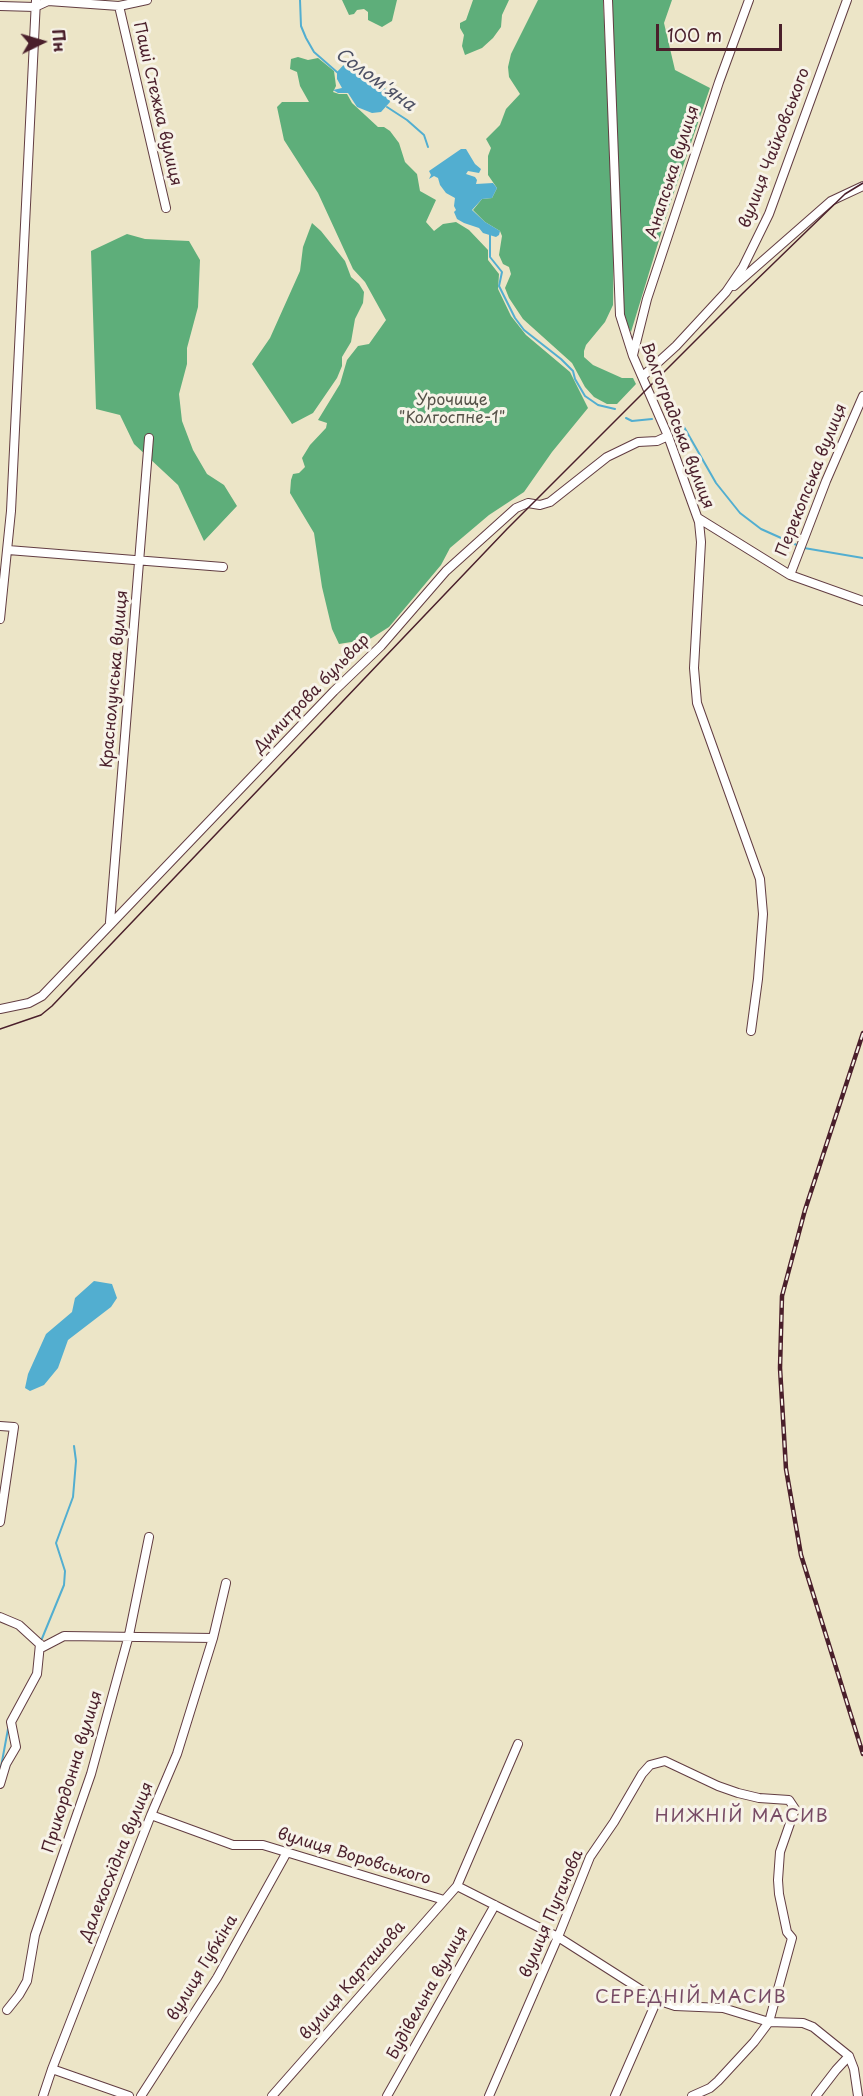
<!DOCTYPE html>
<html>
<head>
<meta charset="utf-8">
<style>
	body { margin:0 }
	#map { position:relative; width:863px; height:2096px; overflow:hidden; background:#ece5c7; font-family:"Playpen Sans",sans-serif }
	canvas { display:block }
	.north { position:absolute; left:12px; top:12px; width:60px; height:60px; -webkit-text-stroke:4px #f7f3e8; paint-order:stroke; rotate:85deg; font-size:16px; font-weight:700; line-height:24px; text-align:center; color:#4a1f2b }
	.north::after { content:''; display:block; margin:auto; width:21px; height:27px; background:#4a1f2b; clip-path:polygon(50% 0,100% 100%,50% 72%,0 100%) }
	.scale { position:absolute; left:656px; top:24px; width:126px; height:27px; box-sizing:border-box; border:3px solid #4a1f2b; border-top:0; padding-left:8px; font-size:18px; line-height:21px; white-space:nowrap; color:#4a1f2b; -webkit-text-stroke:4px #f7f3e8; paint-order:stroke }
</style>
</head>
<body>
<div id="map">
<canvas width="863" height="2096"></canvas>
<div class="north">Пн</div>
<div class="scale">100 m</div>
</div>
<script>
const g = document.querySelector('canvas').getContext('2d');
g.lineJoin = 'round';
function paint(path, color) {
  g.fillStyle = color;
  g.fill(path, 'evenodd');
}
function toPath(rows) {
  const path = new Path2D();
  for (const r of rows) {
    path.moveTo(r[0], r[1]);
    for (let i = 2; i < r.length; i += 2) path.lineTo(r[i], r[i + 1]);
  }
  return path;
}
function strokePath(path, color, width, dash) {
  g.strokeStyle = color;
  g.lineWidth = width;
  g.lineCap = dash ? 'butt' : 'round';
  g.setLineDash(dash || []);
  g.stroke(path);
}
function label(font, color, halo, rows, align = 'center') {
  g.font = font + ' "Playpen Sans",sans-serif';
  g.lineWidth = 6;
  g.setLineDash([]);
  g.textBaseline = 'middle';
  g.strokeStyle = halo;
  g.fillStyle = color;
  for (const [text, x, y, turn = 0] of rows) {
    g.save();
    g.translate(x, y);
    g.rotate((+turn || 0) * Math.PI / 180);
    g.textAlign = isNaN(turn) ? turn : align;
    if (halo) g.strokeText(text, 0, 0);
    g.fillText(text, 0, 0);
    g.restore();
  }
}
paint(toPath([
	[342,0,397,0,392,21,382,27,368,20,368,12,364,9,357,10,354,14,349,15],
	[473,0,509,0,502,15,501,27,493,38,482,48,465,55,462,46,464,35,460,28,460,23,466,20],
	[538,0,603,0,614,229,613,305,605,322,586,345,584,351,584,357,593,365,622,378,633,378,636,384,617,404,607,404,594,397,585,387,572,363,523,319,509,298,505,288,511,274,509,267,503,264,499,255,502,236,500,231,485,222,473,210,482,199,492,198,497,188,488,175,488,156,491,148,486,139,500,125,506,109,520,94,509,77,508,67,511,54],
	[612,0,672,0,664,23,675,70,710,88,670,204,631,332,625,320,622,301],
	[298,57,308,60,318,58,334,71,336,86,333,92,339,94,347,94,352,103,378,127,384,127,390,131,399,143,405,162,417,174,420,191,436,200,426,222,434,231,443,224,456,222,469,230,488,250,488,260,499,274,498,289,511,316,526,335,570,372,588,408,552,452,524,492,489,515,450,548,441,565,389,627,370,639,339,644,332,629,322,587,314,533,290,493,291,480,293,474,299,473,305,467,302,458,310,445,326,428,327,423,318,420,340,384,347,360,358,346,369,344,386,320,365,282,353,269,318,193,284,140,277,107,282,102,309,102,300,86,297,72,290,69,291,59],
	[312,223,321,231,345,261,351,277,359,284,364,292,363,303,355,319,351,342,342,357,342,366,337,378,313,413,292,424,252,364,270,338,300,271,303,247],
	[127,234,145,239,189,241,200,260,198,307,187,348,187,364,179,394,182,421,193,450,207,474,224,485,237,506,204,541,178,485,134,444,120,415,96,409,91,251]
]), '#5eae7a');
paint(toPath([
	[355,56,357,63,367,70,375,80,387,90,390,102,381,112,372,113,357,107,348,93,338,93,333,90,342,88,337,79,337,72,350,58],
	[461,149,466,149,475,164,481,169,479,173,468,171,466,174,475,177,477,180,476,184,493,183,497,188,492,198,482,199,472,210,485,222,500,231,499,235,496,237,483,233,479,228,464,223,457,219,454,212,456,210,454,206,455,198,446,193,440,185,438,178,434,176,429,179,431,175,429,171],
	[94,1281,112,1284,117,1298,111,1307,68,1340,58,1368,44,1385,30,1391,25,1388,28,1374,46,1334,72,1312,75,1298]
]), '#52aed0');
strokePath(toPath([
	[300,0,301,26,306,38,314,52,338,73],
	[387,107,407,120,424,135,428,147],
	[490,232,490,257,502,272,499,286,515,318,524,330,561,359,573,371,575,379,585,396,598,405,615,409],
	[669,417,674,418,684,427,716,483,740,513,761,529,799,546],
	[626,418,632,421,652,419],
	[804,548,863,558],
	[41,1641,64,1585,65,1571,56,1543,73,1497,76,1461,74,1446],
	[1,1767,8,1729]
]), '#52aed0', 2);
const street = toPath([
	[608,0,620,315,633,356,668,436,699,522,701,542,694,668,697,703,760,879,763,914,758,979,751,1031],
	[0,6,35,7,48,1,119,6,147,0],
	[119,6,166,208],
	[734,286,831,201,863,186],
	[633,355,647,299,719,82,749,0],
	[643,376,676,346,726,292,743,267,769,214,847,0],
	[698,518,790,575,826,481,863,396],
	[8,550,223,567],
	[790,575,863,601],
	[0,619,11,511,36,0],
	[110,922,149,438],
	[0,1009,29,1003,42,996,334,691,381,646,446,571,516,508,528,503,540,505,550,502,607,457,638,442,657,441,668,436],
	[0,1426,14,1427,0,1522],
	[0,1617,19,1625,43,1647,64,1636,213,1638],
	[0,1784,6,1764,16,1747,11,1722,37,1674,40,1644],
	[151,1815,233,1845,263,1845,444,1900],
	[457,1886,558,1937,657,2000,675,2006,723,2008,769,2022,803,2023,813,2027,849,2056,854,2069,858,2096],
	[7,2010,19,1995,27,1981,35,1935,91,1774,129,1635,149,1537],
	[52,2069,129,2096],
	[43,2096,52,2069,151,1815,177,1754,213,1638,226,1583],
	[141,2096,217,1978,287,1852],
	[272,2096,457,1886,518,1744],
	[387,2096,495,1905],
	[489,2096,558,1937,590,1857,614,1822,642,1774,650,1765,665,1761,718,1786,738,1793,759,1798,789,1800,795,1809,780,1852,778,1880,779,1894,787,1932,792,1938,769,2022,754,2042,718,2081,710,2088,692,2096],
	[615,2096,657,2000],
	[816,2096,836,2070,849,2056]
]);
strokePath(street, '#623d42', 10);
strokePath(street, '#fff', 8);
strokePath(toPath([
	[0,1029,41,1015,52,1006,507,529,742,294,845,194,863,183]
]), '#4a1f2b', 1.5);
const rail = toPath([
	[863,1033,805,1210,782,1296,780,1368,786,1469,801,1555,863,1754]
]);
strokePath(rail, '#4a1f2b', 4.5);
strokePath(rail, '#f7f3e8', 2, [7]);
label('16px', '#4a1f2b', '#f7f3e8', [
	["Паші Стежка вулиця",157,104,77],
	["вулиця Чайковського",775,148,-69],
	["Анапська вулиця",673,172,-72],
	["Волгоградська вулиця",677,426,69],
	["Перекопська вулиця",812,480,-68],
	["Краснолучська вулиця",115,679,-85],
	["Димитрова бульвар",312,694,-46],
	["Прикордонна вулиця",73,1772,-73],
	["вулиця Воровського",354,1857,17],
	["Далекосхідна вулиця",117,1862,-68],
	["вулиця Пугачова",552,1914,-67],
	["вулиця Губкіна",203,1968,-59],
	["вулиця Карташова",353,1981,-49],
	["Будівельна вулиця",428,1993,-61]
]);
label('16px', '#565249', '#f7f3e8', [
	["Урочище",452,401],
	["\"Колгоспне-1\"",452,419]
]);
label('italic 18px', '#4d5165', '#f7f3e8', [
	["Солом'яна",375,80,36]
]);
g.letterSpacing = '1.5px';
label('18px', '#774b65', '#f7f3e8', [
	["НИЖНІЙ МАСИВ",742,1817],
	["СЕРЕДНІЙ МАСИВ",691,1998]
]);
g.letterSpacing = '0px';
</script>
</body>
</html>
